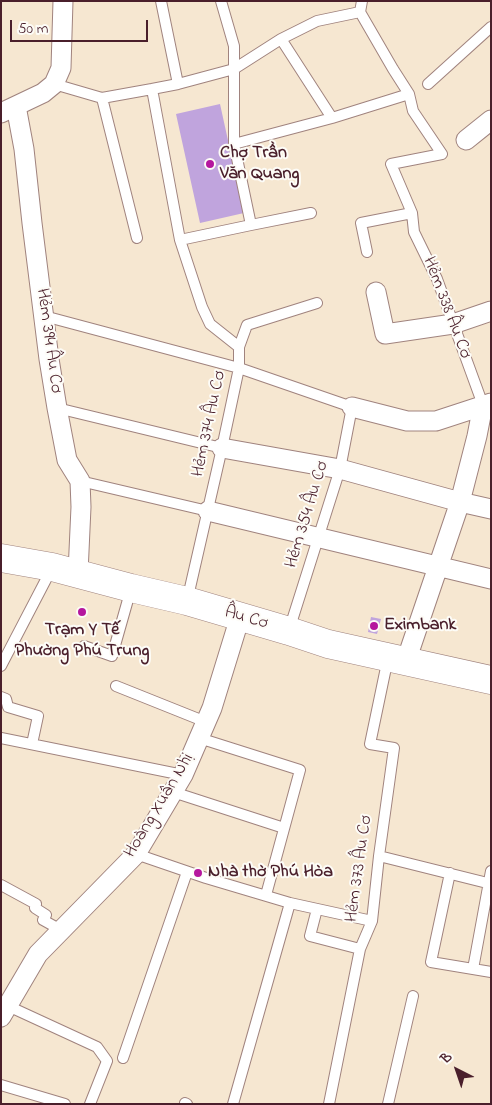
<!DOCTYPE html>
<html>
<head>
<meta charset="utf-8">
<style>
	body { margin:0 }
	#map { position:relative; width:492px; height:1105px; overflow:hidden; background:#f6e7d1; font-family:"Indie Flower",sans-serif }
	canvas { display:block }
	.frame { position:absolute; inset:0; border:2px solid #4a1f2b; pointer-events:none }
	.north { position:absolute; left:432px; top:1045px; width:50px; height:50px; -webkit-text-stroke:4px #fdfcf7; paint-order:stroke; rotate:319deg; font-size:14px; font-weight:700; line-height:20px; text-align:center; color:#4a1f2b }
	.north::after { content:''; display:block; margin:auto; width:18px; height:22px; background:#4a1f2b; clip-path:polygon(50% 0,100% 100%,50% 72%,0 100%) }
	.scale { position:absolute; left:10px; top:20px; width:138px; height:22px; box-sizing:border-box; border:2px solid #4a1f2b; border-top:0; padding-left:6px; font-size:15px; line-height:18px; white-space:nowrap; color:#4a1f2b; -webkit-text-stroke:4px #fdfcf7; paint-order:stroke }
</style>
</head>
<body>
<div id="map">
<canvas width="492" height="1105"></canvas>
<div class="frame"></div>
<div class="north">B</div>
<div class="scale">50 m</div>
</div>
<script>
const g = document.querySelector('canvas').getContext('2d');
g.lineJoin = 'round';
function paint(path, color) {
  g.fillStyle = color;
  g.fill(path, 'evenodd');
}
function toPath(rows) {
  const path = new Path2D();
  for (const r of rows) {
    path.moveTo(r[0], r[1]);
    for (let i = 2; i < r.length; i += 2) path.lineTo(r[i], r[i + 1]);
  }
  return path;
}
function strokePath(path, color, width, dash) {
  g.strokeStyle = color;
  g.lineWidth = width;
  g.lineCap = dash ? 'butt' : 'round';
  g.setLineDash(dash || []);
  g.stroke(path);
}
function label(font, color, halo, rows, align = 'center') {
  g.font = font + ' "Indie Flower",sans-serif';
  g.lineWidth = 4;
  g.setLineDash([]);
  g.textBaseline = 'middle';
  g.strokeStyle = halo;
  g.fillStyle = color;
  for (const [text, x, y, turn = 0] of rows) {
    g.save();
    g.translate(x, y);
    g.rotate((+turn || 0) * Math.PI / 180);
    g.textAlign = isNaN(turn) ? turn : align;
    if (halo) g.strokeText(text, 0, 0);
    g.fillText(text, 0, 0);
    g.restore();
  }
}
paint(toPath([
	[220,104,244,213,200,223,176,114],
	[371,617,381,619,377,634,368,632]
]), '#c0a4dd');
const lane = toPath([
	[161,1,178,84],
	[221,1,234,46,234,69],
	[360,12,393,69,409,94,413,111,442,154,391,164,412,213,414,232,437,279,483,405],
	[281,39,332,118],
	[234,69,281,39,317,21,360,12,362,1],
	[54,84,102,98,137,238],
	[428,84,491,27],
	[102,98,152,89],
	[234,144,332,118,409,94],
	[251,225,234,144,234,69,178,84,152,89,180,240,251,225,311,213],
	[180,240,202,307,210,324,239,347],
	[367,252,361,223,412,213],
	[44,316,239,368,352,407,340,469,289,630],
	[57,408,222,448],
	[80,481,208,511],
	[187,601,222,448,239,368,239,347,247,325,317,303],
	[84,646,112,656,131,589],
	[1,666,52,568],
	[116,686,206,722],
	[1,697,6,699,8,707,38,716,32,744],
	[1,738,183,775],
	[199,738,300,770,266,895],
	[173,792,284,828],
	[136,854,206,878,290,903,372,921],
	[379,856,491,884],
	[450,873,431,962,491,972],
	[1,885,36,904,35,908,46,915,43,920,61,930],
	[317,909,310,936,360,949],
	[473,969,491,871],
	[8,1006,97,1047,107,1061,90,1104],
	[123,1058,187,872],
	[1,1085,65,1104],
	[185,1103,187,1104],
	[233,1104,290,903],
	[329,1104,360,949,372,921,379,856,394,748,370,744,388,658],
	[388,1104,413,996]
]);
const street = toPath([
	[16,106,24,149,32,223,49,359,57,408,67,460,80,481,81,507,78,573],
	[1,113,43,93,54,84,61,68,63,1],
	[466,140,491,120],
	[376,292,385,334,453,324,491,311],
	[352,407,407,421,436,421,491,403],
	[222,448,340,469,460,502,491,509],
	[208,511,491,579],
	[406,661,460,502,477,436,483,405],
	[1,1017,38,954,136,854,183,775,212,708,240,617]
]);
const secondary = toPath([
	[1,558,52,567,131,588,187,601,289,631,328,644,491,680]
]);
strokePath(lane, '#a0837e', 12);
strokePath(street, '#a0837e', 21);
strokePath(secondary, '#a0837e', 29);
strokePath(lane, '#fff', 10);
strokePath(street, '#fff', 19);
strokePath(secondary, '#fff', 28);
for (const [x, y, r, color] of [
	[210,164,5,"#b5179e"],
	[82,612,5,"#b5179e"],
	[374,626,5,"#b5179e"],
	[198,873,5,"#b5179e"]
]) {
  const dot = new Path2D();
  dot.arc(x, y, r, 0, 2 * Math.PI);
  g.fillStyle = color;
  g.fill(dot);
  strokePath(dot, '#fdfcf7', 2);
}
label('bold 18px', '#4a1f2b', '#fdfcf7', [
	["Chợ Trần",220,154],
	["Văn Quang",220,175],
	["Eximbank",384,626],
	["Trạm Y Tế",82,631,"center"],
	["Phường Phú Trung",82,652,"center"],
	["Nhà thờ Phú Hòa",208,873]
], 'left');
label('18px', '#4a1f2b', '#fdfcf7', [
	["Hẻm 338 Âu Cơ",446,308,69],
	["Hẻm 394 Âu Cơ",48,341,82],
	["Hẻm 374 Âu Cơ",210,424,-78],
	["Hẻm 354 Âu Cơ",308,515,-73],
	["Âu Cơ",246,619,16],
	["Hoàng Xuân Nhị",160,806,-59],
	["Hẻm 373 Âu Cơ",360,869,-82]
]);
</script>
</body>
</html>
